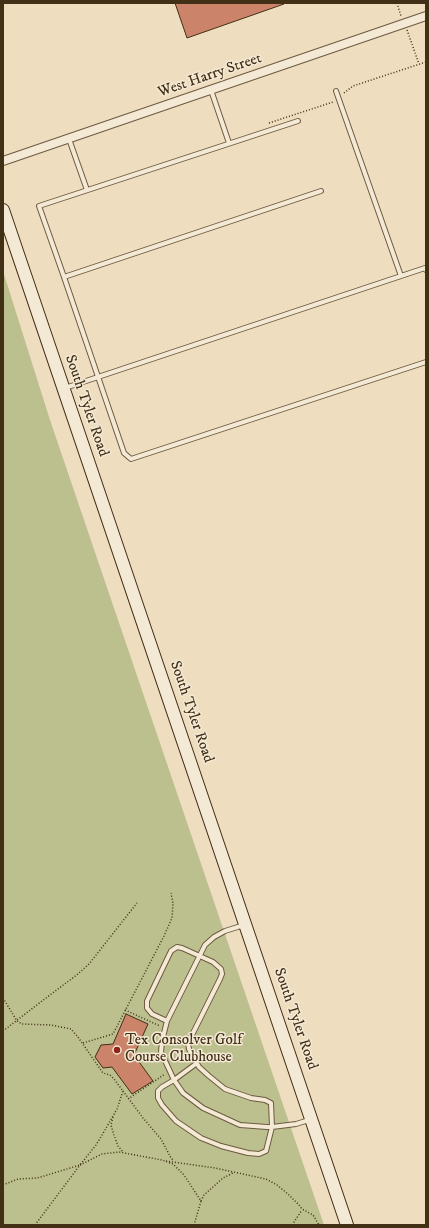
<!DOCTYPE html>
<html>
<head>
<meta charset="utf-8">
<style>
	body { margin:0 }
	#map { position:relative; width:429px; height:1228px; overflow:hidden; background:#eeddbe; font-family:"IM FELL DW Pica",serif }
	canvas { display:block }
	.frame { position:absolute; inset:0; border:4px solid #412f16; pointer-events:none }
</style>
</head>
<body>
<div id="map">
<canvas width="429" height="1228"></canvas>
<div class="frame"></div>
</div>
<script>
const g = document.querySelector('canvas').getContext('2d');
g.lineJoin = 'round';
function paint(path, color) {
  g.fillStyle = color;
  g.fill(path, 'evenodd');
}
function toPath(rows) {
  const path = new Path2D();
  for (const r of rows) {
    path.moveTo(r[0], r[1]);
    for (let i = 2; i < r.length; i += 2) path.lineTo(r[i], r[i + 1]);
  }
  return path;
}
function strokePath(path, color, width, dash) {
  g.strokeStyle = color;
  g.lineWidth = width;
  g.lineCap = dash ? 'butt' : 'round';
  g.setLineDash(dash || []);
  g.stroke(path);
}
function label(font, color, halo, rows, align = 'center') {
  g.font = font + ' "IM FELL DW Pica",serif';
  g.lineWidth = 3;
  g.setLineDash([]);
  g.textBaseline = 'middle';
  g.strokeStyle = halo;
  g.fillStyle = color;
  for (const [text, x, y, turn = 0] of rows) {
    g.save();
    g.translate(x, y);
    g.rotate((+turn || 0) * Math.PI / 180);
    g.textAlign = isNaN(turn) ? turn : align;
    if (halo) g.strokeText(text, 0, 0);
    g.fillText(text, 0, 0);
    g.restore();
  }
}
paint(toPath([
	[3,271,50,420,324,1225,3,1225]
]), '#bcc08f');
const building = toPath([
	[175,3,283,3,284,4,187,38,175,3],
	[126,1014,148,1024,134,1055,153,1081,132,1094,112,1067,103,1068,95,1057,101,1045,113,1044,126,1014]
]);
paint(building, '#cb836a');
strokePath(building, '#412f16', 1);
const lane = toPath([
	[211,90,229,143],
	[298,121,39,206,64,277,321,191],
	[69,139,87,190],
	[401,276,425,268,426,270],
	[64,277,124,453,131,459,426,362],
	[65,388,401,276,336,91],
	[167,1021,205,945,214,937,225,931,244,925],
	[197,1063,174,1080,162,1087,158,1091,158,1098,162,1105,176,1121,201,1138,221,1146,248,1153,259,1154,266,1151,272,1127,271,1103,265,1100,251,1098,225,1089,209,1076,199,1067,189,1049,188,1043,220,979,222,974,221,969,213,962,182,948,177,947,171,951,147,1001,147,1008,152,1014,167,1021,162,1041,161,1052,174,1080,183,1093,203,1108,240,1125,267,1127,272,1127,296,1124,309,1120]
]);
const street = toPath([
	[3,161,426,16]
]);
const secondary = toPath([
	[3,210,347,1225]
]);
strokePath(lane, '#6c5a40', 6);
strokePath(street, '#6c5a40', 10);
strokePath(secondary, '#412f16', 14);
strokePath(toPath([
	[397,3,401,16],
	[407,30,419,64],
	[344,93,353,86,426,62],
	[269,123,333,102],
	[3,998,17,1021,22,1024,51,1025,71,1029,78,1037,103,1073,110,1075,114,1079,123,1091,117,1109,105,1130,96,1145,80,1165,44,1176,37,1178,18,1179,3,1185],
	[125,1010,160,1026],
	[3,1031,42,1001,78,974,89,964,137,903],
	[83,1043,113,1034,164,936,172,918,173,903,171,893],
	[123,1091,143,1118,161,1139,171,1158,174,1161],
	[128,1099,165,1074],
	[113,1117,111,1125,114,1135,118,1146,123,1152],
	[166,1161,215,1168,266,1179,277,1185,288,1194,299,1205,302,1209,313,1215,319,1225],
	[201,1201,204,1195,223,1178,233,1173],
	[35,1225,80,1165,102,1154,119,1152,162,1160,173,1164,184,1175,201,1201,194,1225],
	[292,1225,302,1210]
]), '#412f16', 1.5, [1, 2]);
strokePath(lane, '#f4e9d5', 4);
strokePath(street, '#f4e9d5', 8);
strokePath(secondary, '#f4e9d5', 12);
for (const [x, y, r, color] of [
	[117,1050,4,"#8f2418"]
]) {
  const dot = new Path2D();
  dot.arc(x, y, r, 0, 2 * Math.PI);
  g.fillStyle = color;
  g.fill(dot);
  strokePath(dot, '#f4e9d5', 1.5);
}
label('15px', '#412f16', '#f4e9d5', [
	["West Harry Street",210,76,-19],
	["South Tyler Road",86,406,71],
	["South Tyler Road",191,712,71],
	["South Tyler Road",295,1019,71]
]);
label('15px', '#412f16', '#f4e9d5', [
	["Tex Consolver Golf",125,1041],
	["Course Clubhouse",125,1058]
], 'left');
</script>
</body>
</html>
